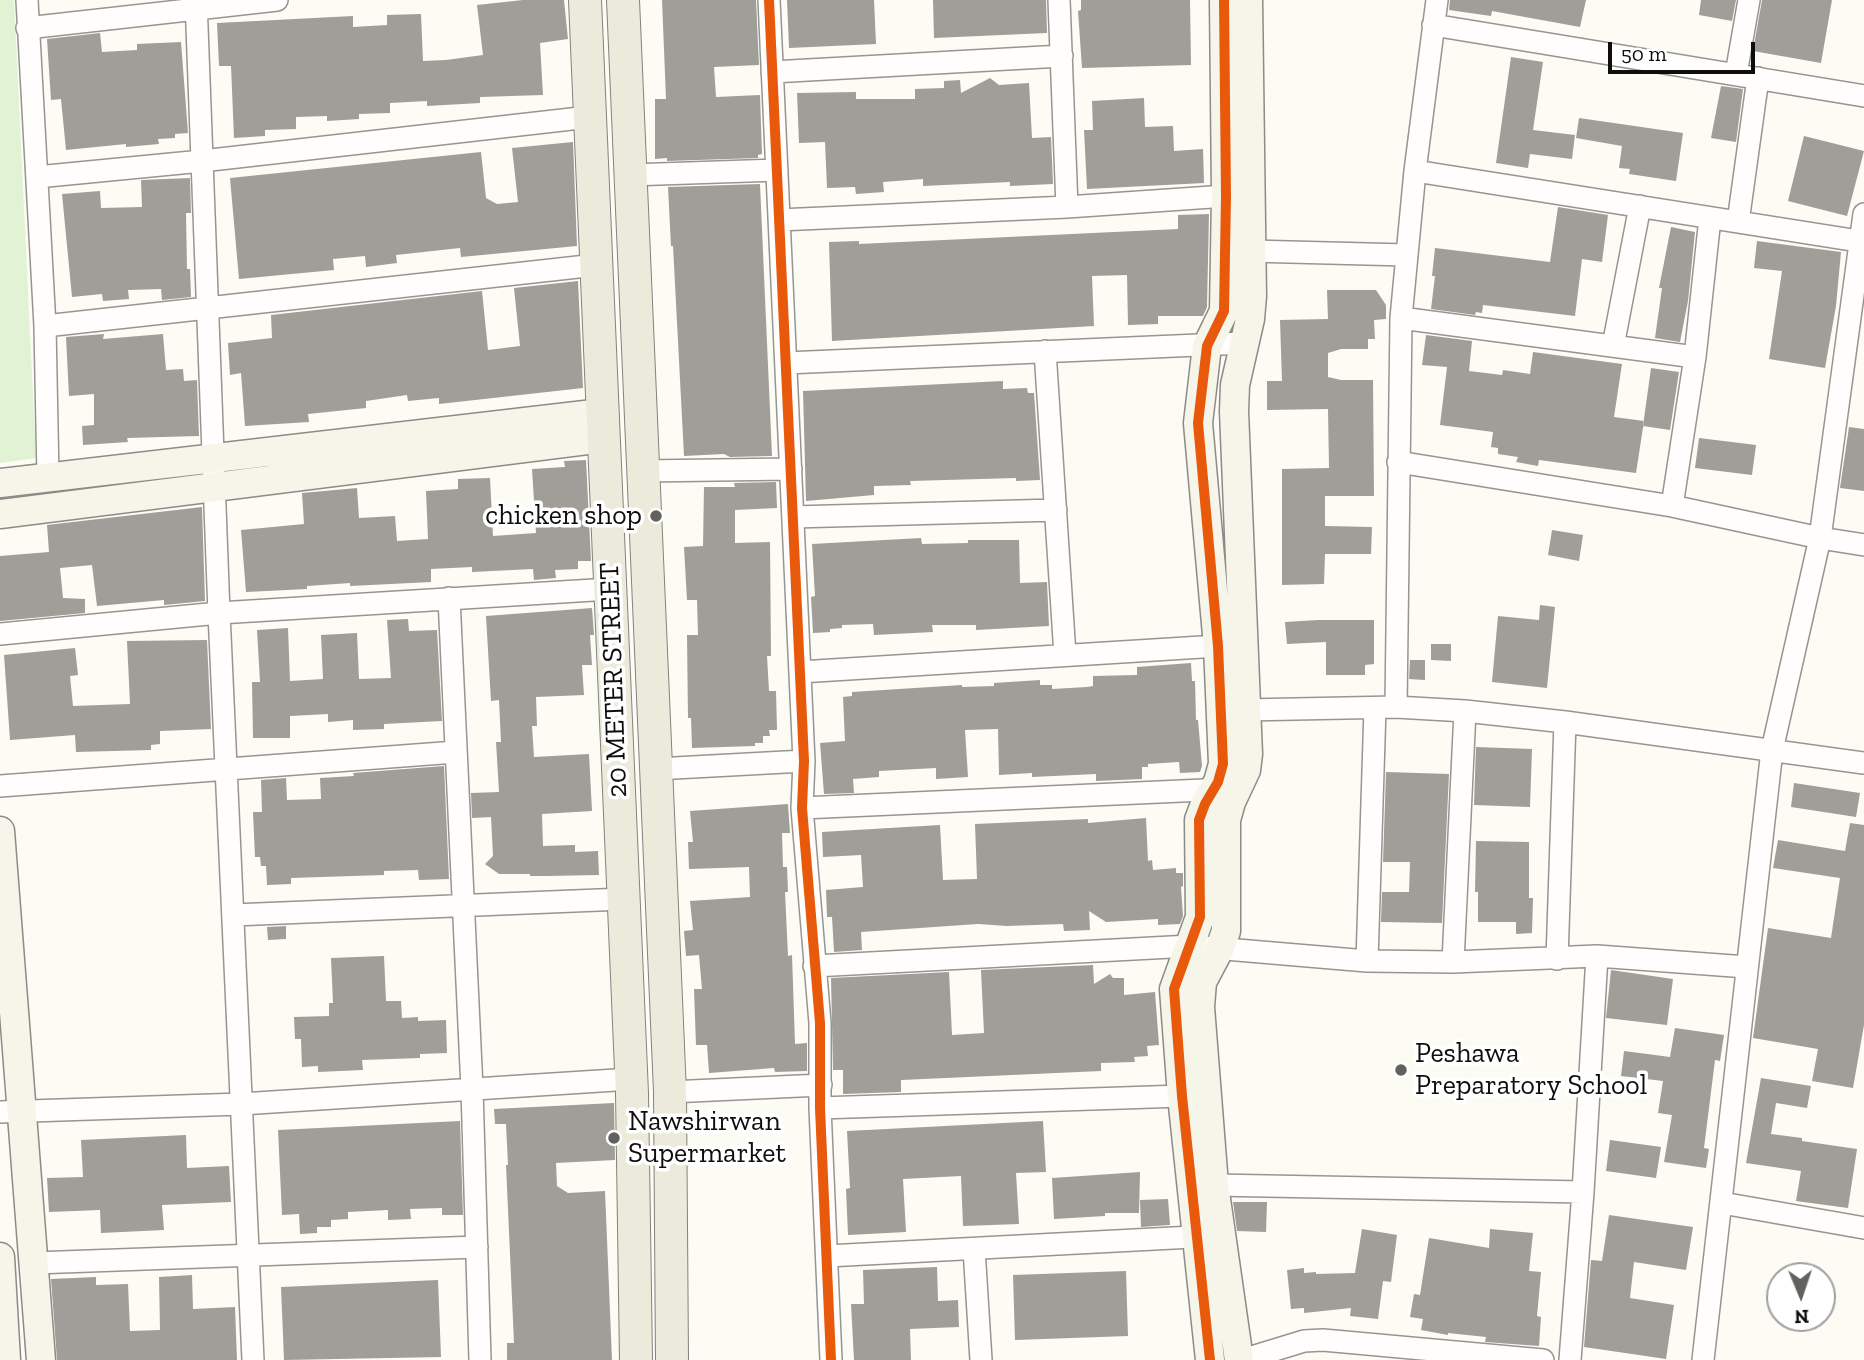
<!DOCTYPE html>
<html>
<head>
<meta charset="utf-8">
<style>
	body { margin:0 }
	#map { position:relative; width:1864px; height:1360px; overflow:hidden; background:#fcfbf4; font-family:"Zilla Slab",serif }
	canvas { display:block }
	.north { position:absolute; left:1766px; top:1262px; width:70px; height:70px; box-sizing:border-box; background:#fff; border:2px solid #9f9f9f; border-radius:50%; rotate:178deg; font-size:19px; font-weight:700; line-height:28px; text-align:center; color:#0e0e0e }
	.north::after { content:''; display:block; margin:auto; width:24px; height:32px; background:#61615e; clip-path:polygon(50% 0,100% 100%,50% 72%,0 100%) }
	.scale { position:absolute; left:1608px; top:42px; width:147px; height:32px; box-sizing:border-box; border:4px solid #0e0e0e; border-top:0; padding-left:9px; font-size:21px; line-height:24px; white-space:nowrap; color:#0e0e0e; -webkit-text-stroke:5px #fff; paint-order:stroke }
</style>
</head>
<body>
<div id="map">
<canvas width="1864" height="1360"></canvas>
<div class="north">N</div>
<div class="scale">50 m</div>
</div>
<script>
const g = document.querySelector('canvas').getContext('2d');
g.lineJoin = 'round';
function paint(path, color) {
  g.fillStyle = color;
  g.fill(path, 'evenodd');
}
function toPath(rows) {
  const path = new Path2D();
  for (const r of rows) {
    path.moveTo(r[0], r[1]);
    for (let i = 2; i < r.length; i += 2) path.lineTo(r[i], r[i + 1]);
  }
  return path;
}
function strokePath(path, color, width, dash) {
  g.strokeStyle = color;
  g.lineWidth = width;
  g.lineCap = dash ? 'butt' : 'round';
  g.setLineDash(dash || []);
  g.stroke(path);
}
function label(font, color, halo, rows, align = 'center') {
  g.font = font + ' "Zilla Slab",serif';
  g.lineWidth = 7;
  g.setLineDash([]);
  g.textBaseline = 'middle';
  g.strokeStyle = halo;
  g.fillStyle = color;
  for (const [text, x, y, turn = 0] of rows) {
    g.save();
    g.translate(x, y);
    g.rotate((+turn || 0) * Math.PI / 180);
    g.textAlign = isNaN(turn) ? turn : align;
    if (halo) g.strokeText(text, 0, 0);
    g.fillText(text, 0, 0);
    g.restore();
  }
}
paint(toPath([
	[0,0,14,0,36,458,0,463]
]), '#e2f2d4');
paint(toPath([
	[523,0,564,0,568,39,540,43,543,95,480,97,480,103,427,106,427,101,390,103,390,113,359,114,359,119,327,121,327,116,296,117,296,129,265,130,265,136,234,138,231,66,219,66,217,23,353,16,353,27,387,25,387,15,421,14,423,61,446,60,483,55,477,5],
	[662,0,756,0,759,65,714,67,716,97,760,95,762,154,758,155,758,158,667,161,667,158,655,159,655,99,666,99],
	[787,0,874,0,876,44,789,48],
	[933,0,1046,0,1047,33,934,38],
	[1081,0,1190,0,1191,65,1082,68,1078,11,1081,10],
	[1450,0,1586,0,1580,27,1492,11,1491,16,1449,10],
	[1701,0,1736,0,1732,21,1699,15],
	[1762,0,1832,0,1821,63,1753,51],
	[100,33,102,52,137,50,137,44,181,42,188,133,175,134,175,138,158,139,159,144,126,147,126,144,66,150,61,99,51,100,47,39],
	[1511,57,1543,62,1533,130,1575,135,1572,159,1530,154,1528,168,1496,163],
	[990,78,999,85,1029,83,1032,138,1051,137,1053,184,1010,186,1010,182,923,186,923,179,883,182,884,192,856,194,855,187,827,188,825,142,799,143,797,93,856,92,856,99,915,99,915,89,944,88,944,81,960,80,961,93],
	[1721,86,1743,89,1736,142,1711,138],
	[1144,98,1145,127,1173,126,1174,151,1203,149,1204,183,1087,189,1084,130,1093,130,1092,101],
	[1579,118,1683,133,1676,181,1629,174,1630,169,1619,168,1622,146,1576,138],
	[1804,136,1864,151,1847,216,1788,201],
	[573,142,577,246,461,257,460,248,396,255,397,263,366,267,365,256,333,259,334,270,239,279,230,178,481,152,486,198,497,204,518,202,512,148],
	[190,178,191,213,186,213,187,269,190,269,191,297,162,300,161,289,128,290,129,299,103,301,102,294,72,297,62,194,100,191,101,208,142,207,141,180],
	[760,184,772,456,730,457,724,454,684,456,673,246,671,246,668,187],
	[1558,207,1608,215,1602,262,1582,259,1575,316,1483,305,1482,313,1476,312,1475,315,1431,309,1435,276,1432,276,1435,248,1550,262],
	[1209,214,1207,307,1203,316,1158,316,1158,324,1128,325,1127,275,1092,276,1094,326,832,341,829,242,859,241,859,244,1178,229,1178,215],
	[1671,227,1695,232,1688,301,1680,342,1655,338,1662,288,1659,288],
	[1757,241,1841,252,1836,306,1825,368,1769,359,1782,271,1754,268],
	[578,281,583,388,439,404,439,398,408,401,407,395,366,401,366,408,308,414,309,422,245,426,241,373,230,375,228,343,272,338,271,315,482,291,488,350,520,346,514,288],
	[1327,290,1376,290,1386,305,1386,319,1374,320,1375,339,1368,339,1368,349,1341,349,1328,353,1328,377,1341,380,1373,380,1374,496,1325,496,1325,526,1372,527,1371,554,1325,554,1324,584,1282,585,1282,469,1329,468,1328,409,1267,410,1267,381,1282,381,1280,320,1328,319],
	[104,334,103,339,163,334,166,370,183,369,184,381,197,380,199,436,127,438,128,442,83,445,82,426,94,425,94,394,69,396,66,337],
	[1426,335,1472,341,1469,371,1502,375,1503,370,1530,374,1533,352,1622,364,1614,417,1644,421,1636,473,1539,460,1538,466,1516,462,1518,457,1498,454,1498,448,1491,447,1493,432,1440,425,1447,367,1422,365],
	[1651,368,1679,372,1670,430,1643,426],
	[1003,381,1003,389,1027,388,1028,393,1034,393,1040,480,1016,481,1016,478,910,481,911,485,874,486,874,495,806,501,803,391],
	[1849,427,1864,429,1864,491,1840,488],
	[1699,438,1756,445,1752,475,1695,468],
	[586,460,591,561,578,561,578,569,555,570,556,578,534,580,533,569,472,572,472,567,431,569,431,582,350,586,350,583,307,586,307,589,246,592,241,530,304,524,302,493,357,488,359,518,395,516,397,541,428,539,426,491,458,489,458,479,490,478,493,536,536,533,532,469,565,467,564,461],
	[776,482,777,508,735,510,735,543,770,542,771,656,767,656,769,691,776,691,777,730,769,730,770,736,763,736,763,743,755,743,755,746,692,748,691,718,688,718,687,635,698,635,697,600,687,600,684,547,703,546,704,487,735,487,734,483],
	[202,507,205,601,164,605,164,600,97,606,92,565,60,568,63,598,85,599,85,613,0,621,0,556,49,552,47,525],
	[1552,530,1583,535,1579,561,1548,555],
	[921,538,922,544,968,543,968,540,1019,540,1020,583,1047,582,1049,626,976,630,976,625,932,625,933,632,874,635,873,624,842,625,842,628,830,629,830,632,813,633,811,597,815,596,812,544],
	[1540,605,1555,607,1547,688,1492,682,1498,616,1539,620],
	[592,608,594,635,590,635,592,665,582,665,584,695,536,697,537,726,532,726,534,757,589,754,592,811,542,814,543,846,575,845,575,852,598,851,599,875,546,876,530,876,530,874,499,874,485,864,493,856,491,817,472,818,471,793,499,792,496,742,501,742,499,700,491,701,486,616],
	[408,619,409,631,437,630,442,721,384,724,384,729,353,730,353,720,328,722,328,714,290,716,290,738,253,738,252,682,260,682,257,630,288,628,290,681,323,679,321,635,357,633,359,679,391,678,387,620],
	[1318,620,1374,620,1374,664,1365,665,1365,675,1326,675,1326,642,1287,644,1285,622],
	[207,640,211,729,160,731,160,744,151,745,151,750,76,752,75,735,10,740,4,655,75,648,78,675,70,676,73,706,130,704,127,641],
	[1431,644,1451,644,1451,661,1431,660],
	[1410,660,1425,660,1425,680,1409,679],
	[1191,663,1192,681,1195,681,1196,720,1198,720,1202,766,1200,772,1180,773,1179,762,1148,764,1148,767,1142,767,1142,779,1096,781,1096,774,1032,777,1032,773,999,775,998,729,965,730,968,777,936,779,936,768,879,771,879,777,853,779,854,793,824,794,820,743,845,741,843,697,852,696,852,692,962,685,962,687,994,686,994,683,1040,680,1040,685,1052,685,1052,689,1087,687,1093,686,1093,676,1137,675,1137,667],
	[1476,747,1532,749,1530,807,1474,805],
	[444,766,449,879,419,880,418,870,384,871,384,875,291,878,291,884,267,885,266,866,261,866,260,857,255,857,253,812,262,812,261,780,286,778,287,800,321,799,320,778,354,776,353,773],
	[1386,772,1449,774,1442,923,1381,922,1382,892,1409,892,1410,862,1383,862],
	[1794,783,1860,793,1856,817,1791,807],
	[788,804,790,833,782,833,783,867,787,867,788,892,785,892,788,956,792,955,795,1044,807,1043,807,1071,775,1072,774,1068,709,1073,707,1045,696,1045,694,989,702,989,699,955,686,956,684,931,693,930,690,901,750,897,749,867,689,869,688,842,693,842,690,811],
	[1146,818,1148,861,1152,860,1153,870,1176,868,1176,873,1183,873,1183,886,1181,887,1183,916,1180,924,1158,925,1158,919,1106,922,1089,911,1090,930,1064,931,1063,924,1007,926,978,924,861,932,862,950,834,952,832,917,827,917,826,890,863,887,861,855,823,857,822,832,940,825,943,880,977,879,975,824,1088,819,1088,823],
	[1850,823,1864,825,1864,1025,1853,1088,1812,1081,1818,1049,1753,1038,1768,928,1831,938,1840,878,1773,868,1778,840,1845,851],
	[1476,841,1529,842,1529,898,1533,898,1532,933,1516,934,1516,922,1478,922,1478,892,1475,892],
	[286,926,286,939,268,940,267,927],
	[384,956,386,1001,401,1001,402,1018,418,1017,418,1021,446,1020,447,1053,420,1054,420,1058,362,1060,363,1070,318,1072,318,1066,302,1067,301,1039,295,1039,294,1017,329,1016,329,1003,333,1003,331,958],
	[1093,965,1094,984,1110,974,1113,978,1124,978,1124,995,1155,992,1159,1045,1147,1046,1148,1056,1134,1057,1135,1062,1101,1063,1101,1071,901,1080,901,1092,843,1094,843,1070,833,1070,831,978,949,972,952,1035,984,1033,981,970],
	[1611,970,1673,979,1667,1025,1606,1018],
	[1675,1028,1724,1035,1720,1061,1715,1060,1704,1148,1709,1149,1706,1168,1664,1162,1672,1115,1658,1113,1663,1081,1621,1076,1624,1051,1670,1057],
	[1761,1078,1811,1086,1807,1108,1776,1103,1771,1134,1802,1138,1802,1141,1857,1149,1848,1208,1796,1201,1801,1171,1746,1163],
	[614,1103,615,1160,556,1163,557,1186,568,1193,605,1191,612,1360,507,1360,507,1343,514,1343,506,1165,508,1165,506,1124,495,1124,494,1109],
	[460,1121,463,1215,442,1215,442,1208,410,1209,411,1219,388,1220,388,1210,348,1212,348,1219,331,1220,331,1227,317,1227,317,1233,300,1234,299,1214,282,1215,278,1130],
	[1043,1121,1046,1172,1016,1173,1019,1224,963,1226,961,1176,903,1179,906,1232,848,1235,846,1189,850,1188,847,1131],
	[186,1135,187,1168,229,1166,231,1202,162,1205,164,1230,101,1233,100,1210,49,1212,47,1178,83,1177,81,1140],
	[1610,1140,1661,1147,1656,1178,1606,1171],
	[1140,1172,1139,1213,1105,1213,1105,1216,1054,1219,1052,1178],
	[1168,1199,1170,1225,1141,1227,1140,1200],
	[1233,1202,1267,1202,1266,1232,1237,1231],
	[1609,1215,1693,1227,1686,1270,1634,1262,1630,1298,1674,1305,1666,1359,1584,1347,1591,1260,1602,1261],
	[1362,1229,1397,1235,1391,1282,1383,1281,1378,1319,1350,1316,1351,1308,1304,1313,1304,1308,1291,1309,1287,1270,1304,1268,1304,1273,1316,1272,1316,1274,1355,1273],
	[1490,1229,1533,1233,1529,1271,1541,1272,1537,1316,1541,1317,1539,1346,1485,1342,1486,1337,1448,1333,1448,1335,1421,1330,1423,1319,1410,1317,1414,1294,1420,1295,1429,1238,1489,1248],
	[937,1267,938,1301,958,1300,959,1327,910,1329,911,1360,854,1360,851,1304,864,1304,863,1270],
	[1126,1271,1128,1336,1015,1340,1013,1275],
	[192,1275,193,1309,235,1307,237,1360,57,1360,51,1279,96,1277,96,1285,128,1284,130,1331,160,1330,159,1277],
	[438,1280,441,1357,284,1360,281,1287]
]), '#9f9e99');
const street = toPath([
	[27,0,45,326,48,478],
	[196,0,219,613,253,1360],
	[769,0,804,761,802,808,820,1023,820,1108,831,1360],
	[1059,0,1067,207],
	[1433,25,1864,96],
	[27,28,277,0],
	[772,72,1062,56],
	[1736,74,1749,0],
	[1415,171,1864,242],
	[630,175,777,170],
	[37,177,202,161,589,117],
	[779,220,1067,207,1226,196],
	[1738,222,1758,78],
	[1251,251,1406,255],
	[1401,318,1695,357],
	[45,326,596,265],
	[1613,346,1640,206],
	[1045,351,1065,655],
	[786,363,1244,343],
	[1398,462,1672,506,1820,538,1864,545],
	[643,471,791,469],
	[1672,506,1695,357,1710,218],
	[793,517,1056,510],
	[449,598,472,1089,480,1360],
	[0,634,219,613,610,589],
	[800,672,1218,646],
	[1396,707,1401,318,1415,171,1437,0],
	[1245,710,1396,707,1465,711,1565,722,1864,763],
	[656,769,804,761],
	[0,786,456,752],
	[802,808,1226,789],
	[233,915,623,899],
	[1557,959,1565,722],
	[1367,961,1375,708],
	[1453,962,1465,711],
	[814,966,1190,946,1367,961,1453,962,1597,956,1747,967],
	[670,1092,821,1085],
	[820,1108,1182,1096],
	[0,1112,241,1104,631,1079],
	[1214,1185,1583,1192],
	[1722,1203,1864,1228],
	[974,1249,981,1360],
	[827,1256,1212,1236],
	[34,1263,477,1247],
	[1242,1360,1304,1341,1323,1340,1543,1360],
	[1570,1360,1583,1192,1597,956],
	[1703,1360,1772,750,1820,538,1864,214]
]);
const secondary = toPath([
	[0,483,602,413],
	[0,514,603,438],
	[0,831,41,1360],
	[0,1257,6,1360],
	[1210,1360,1182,1096,1174,989,1200,917,1199,820,1205,804,1218,782,1223,764,1218,646,1198,423,1207,346,1224,311,1226,196,1224,0],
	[1239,1360,1214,1185,1200,1007,1202,982,1220,948,1226,931,1226,820,1231,802,1246,770,1248,754,1234,411,1235,385,1250,319,1252,296,1248,0]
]);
const primary = toPath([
	[585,0,632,1093,636,1360],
	[623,0,670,1092,672,1360]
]);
strokePath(street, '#959592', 24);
strokePath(secondary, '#8c8b88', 31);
strokePath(primary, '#82827f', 34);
strokePath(street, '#fffefd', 21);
strokePath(secondary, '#f5f5ea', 28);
strokePath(primary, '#eceada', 32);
strokePath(toPath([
	[769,0,804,761,802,808,820,1023,820,1108,831,1360],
	[1210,1360,1182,1096,1174,989,1200,917,1199,820,1205,804,1218,782,1223,764,1218,646,1198,423,1207,346,1224,311,1226,196,1224,0]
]), '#e8590c', 10);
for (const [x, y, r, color] of [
	[656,516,7,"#61615e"],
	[1401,1070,7,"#61615e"],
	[614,1138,7,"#61615e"]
]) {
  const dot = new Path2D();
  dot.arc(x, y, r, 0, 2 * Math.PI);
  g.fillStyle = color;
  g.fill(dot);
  strokePath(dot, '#fff', 2.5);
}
label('28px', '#0e0e0e', '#fff', [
	["chicken shop",642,516,"right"],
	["Peshawa",1415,1054],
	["Preparatory School",1415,1086],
	["Nawshirwan",628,1122],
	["Supermarket",628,1154]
], 'left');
label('28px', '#0e0e0e', '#fff', [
	["20 METER STREET",614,680,-92]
]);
</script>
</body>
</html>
